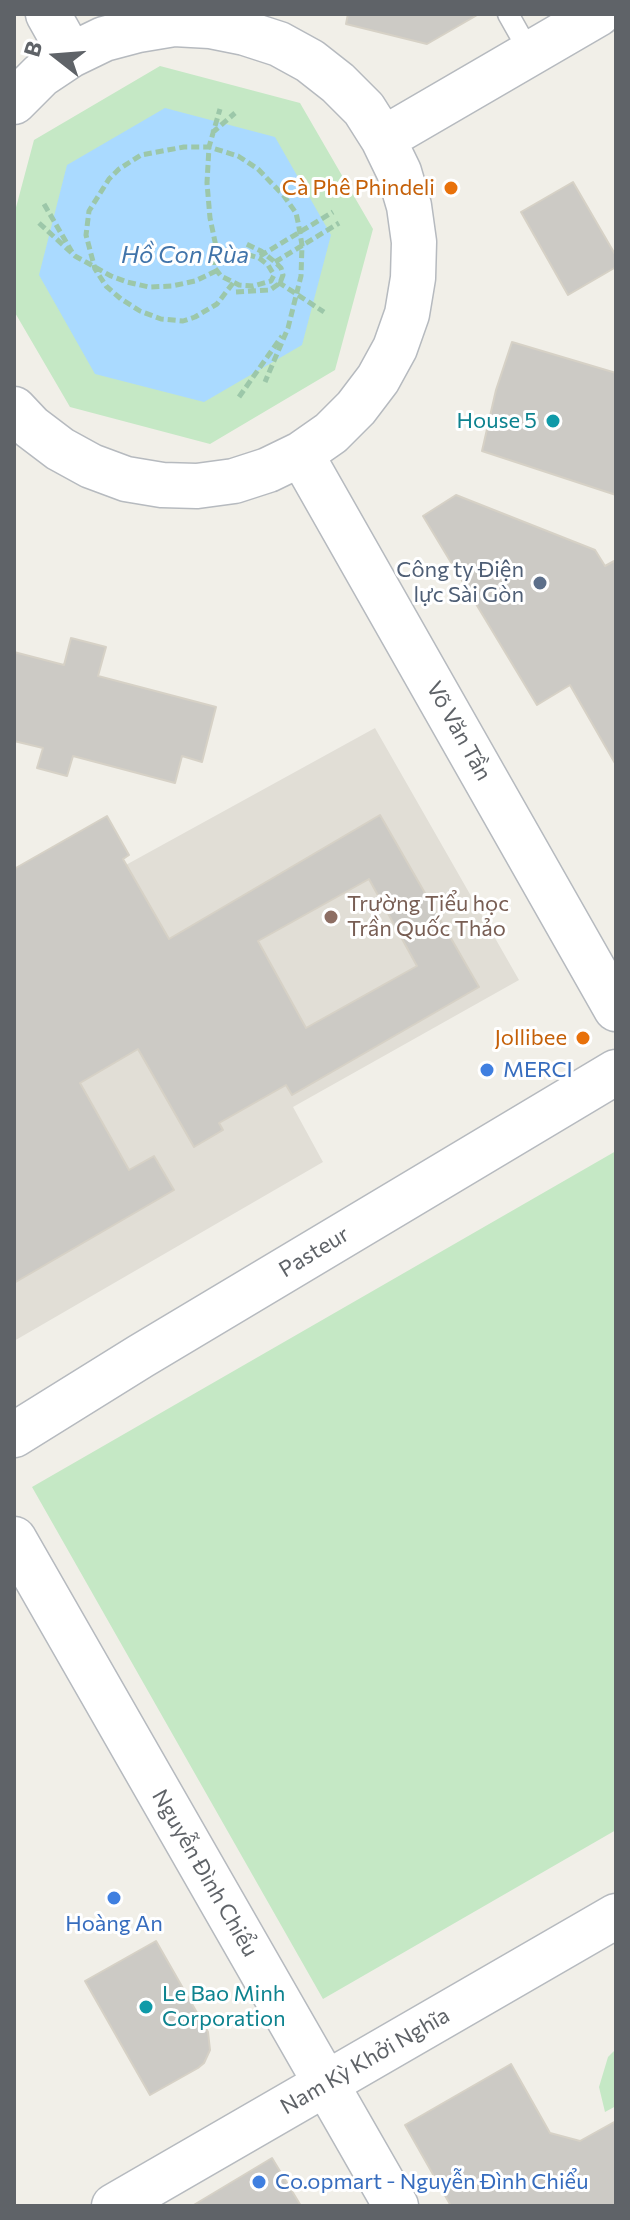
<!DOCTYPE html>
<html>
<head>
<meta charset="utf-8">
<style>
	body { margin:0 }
	#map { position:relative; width:630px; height:2220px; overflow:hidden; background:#f1efe8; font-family:Commissioner,sans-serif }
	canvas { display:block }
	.frame { position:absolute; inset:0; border:16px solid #5f6368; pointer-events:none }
	.north { position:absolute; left:16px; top:16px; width:80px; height:80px; -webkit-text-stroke:6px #fff; paint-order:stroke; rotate:287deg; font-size:22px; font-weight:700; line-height:32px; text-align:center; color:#5f6368 }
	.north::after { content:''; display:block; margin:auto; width:28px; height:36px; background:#5f6368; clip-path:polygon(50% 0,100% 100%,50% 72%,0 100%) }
</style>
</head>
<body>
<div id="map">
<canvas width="630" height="2220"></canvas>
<div class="frame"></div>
<div class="north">B</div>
</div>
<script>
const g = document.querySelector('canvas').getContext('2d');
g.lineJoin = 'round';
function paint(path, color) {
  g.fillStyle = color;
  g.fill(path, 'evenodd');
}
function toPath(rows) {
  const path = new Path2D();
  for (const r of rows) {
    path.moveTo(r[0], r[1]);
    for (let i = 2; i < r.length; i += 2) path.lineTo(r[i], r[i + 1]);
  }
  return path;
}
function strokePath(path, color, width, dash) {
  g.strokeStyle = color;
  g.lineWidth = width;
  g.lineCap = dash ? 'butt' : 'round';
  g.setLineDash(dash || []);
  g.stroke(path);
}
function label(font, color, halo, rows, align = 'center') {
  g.font = font + ' Commissioner,sans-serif';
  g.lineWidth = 6;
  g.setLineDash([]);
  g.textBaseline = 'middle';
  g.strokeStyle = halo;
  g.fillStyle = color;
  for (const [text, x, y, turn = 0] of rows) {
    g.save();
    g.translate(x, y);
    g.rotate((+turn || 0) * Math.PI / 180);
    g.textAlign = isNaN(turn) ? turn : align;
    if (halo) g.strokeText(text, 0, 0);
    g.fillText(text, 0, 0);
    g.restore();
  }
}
paint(toPath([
	[375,728,519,980,293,1107,323,1162,14,1341,14,903,24,921]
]), '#e1ded6');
paint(toPath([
	[160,66,300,103,373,229,335,370,210,444,70,407,14,311,14,215,34,140],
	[616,1151,616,1830,323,1999,32,1487],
	[616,2049,616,2106,605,2112,599,2087,608,2057]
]), '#c5e8c5');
paint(toPath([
	[165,108,275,137,331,235,302,345,204,402,95,374,39,275,67,165]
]), '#aadaff');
const building = toPath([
	[348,14,479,14,427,44,346,24,348,14],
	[573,182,616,256,616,267,568,295,521,212,573,182],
	[512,342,616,373,616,495,482,451,496,390,512,342],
	[456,495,595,550,605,566,616,560,616,765,570,685,537,705,423,516,456,495],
	[71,638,106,647,98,676,216,707,202,762,182,756,175,783,73,756,67,776,37,768,43,748,14,741,14,652,64,665,71,638],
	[380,815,479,987,292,1095,286,1085,219,1123,223,1130,194,1147,138,1049,80,1083,129,1170,154,1156,174,1190,14,1283,14,869,107,816,129,855,123,859,169,939,380,815],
	[369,879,417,966,306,1028,258,941,369,879],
	[156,1941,208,2032,210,2050,204,2063,198,2068,150,2095,85,1981,156,1941],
	[511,2064,550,2133,580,2141,616,2121,616,2206,451,2206,405,2125,511,2064],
	[272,2158,301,2206,192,2206,272,2158]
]);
paint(building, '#cccac5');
strokePath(building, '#d6d1c6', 2);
const lane = toPath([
	[508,14,530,53]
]);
const secondary = toPath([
	[48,14,71,55],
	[14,102,41,75,71,55,104,39,138,30,174,24,210,26,245,33,279,44,310,61,338,83,364,109,383,139,399,172,409,206,414,242,413,278,407,314,395,348,378,379,356,408,331,433,301,454,268,470,234,481,197,486,162,485,126,479,91,466,60,449,31,427,14,409],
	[383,139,598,14],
	[301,454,616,1009],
	[14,1435,141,1356,616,1072],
	[14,1539,396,2206],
	[114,2206,616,1916]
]);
strokePath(lane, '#b5b8bc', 23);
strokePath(secondary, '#b6babf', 47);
strokePath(toPath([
	[212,133,235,113],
	[44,204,72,252],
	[39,223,75,256,111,276,127,282,149,287,172,286,195,281,216,271],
	[236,251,259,258,268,265,274,275,271,281,253,286,239,285,221,276,214,267,214,261,223,253,236,251],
	[218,256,210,218,207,183,209,147,220,109],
	[275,262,339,223],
	[278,282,324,312],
	[233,283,217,304,195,317,183,321,161,319,140,311,121,299,106,286,95,269,86,235,89,211,109,179,119,169,141,155,184,147,209,147,238,156,258,169,284,196,296,213,298,222,302,245,301,276,288,328,265,382],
	[236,292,270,290,280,283,283,275,281,268,275,262,261,251,244,243],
	[239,397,282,336]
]), '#9cc7a9', 5, [8, 4]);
strokePath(lane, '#fff', 20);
strokePath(secondary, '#fff', 44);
strokePath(toPath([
	[260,256,333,212]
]), '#9cc7a9', 5, [8, 4]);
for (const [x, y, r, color] of [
	[451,188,8,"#e8710a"],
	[553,421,8,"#0f9aa8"],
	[540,583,8,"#5c6f8a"],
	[331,917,8,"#8d6e63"],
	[583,1038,8,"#e8710a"],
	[487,1070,8,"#3f7fe0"],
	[114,1898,8,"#3f7fe0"],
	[146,2007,8,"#0f9aa8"],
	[259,2182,8,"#3f7fe0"]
]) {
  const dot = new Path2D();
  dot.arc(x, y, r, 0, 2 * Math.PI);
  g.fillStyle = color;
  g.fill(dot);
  strokePath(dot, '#fff', 3);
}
label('22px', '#c56008', '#fff', [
	["Cà Phê Phindeli",435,188],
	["Jollibee",567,1038]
], 'right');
label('22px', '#0d838f', '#fff', [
	["House 5",537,421],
	["Le Bao Minh",162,1994,"left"],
	["Corporation",162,2019,"left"]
], 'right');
label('22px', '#4e5e75', '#fff', [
	["Công ty Điện",524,570],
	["lực Sài Gòn",524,595]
], 'right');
label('22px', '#5f6368', '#fff', [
	["Võ Văn Tần",459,731,61],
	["Pasteur",314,1252,-31],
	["Nguyễn Đình Chiểu",205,1873,60],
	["Nam Kỳ Khởi Nghĩa",365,2061,-30]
]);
label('22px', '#785e54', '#fff', [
	["Trường Tiểu học",347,904],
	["Trần Quốc Thảo",347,929]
], 'left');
label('22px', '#366cbe', '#fff', [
	["MERCI",503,1070],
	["Hoàng An",114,1924,"center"],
	["Co.opmart - Nguyễn Đình Chiểu",275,2182]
], 'left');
label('italic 24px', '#4174aa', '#fff', [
	["Hồ Con Rùa",185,255]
]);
</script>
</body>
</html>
